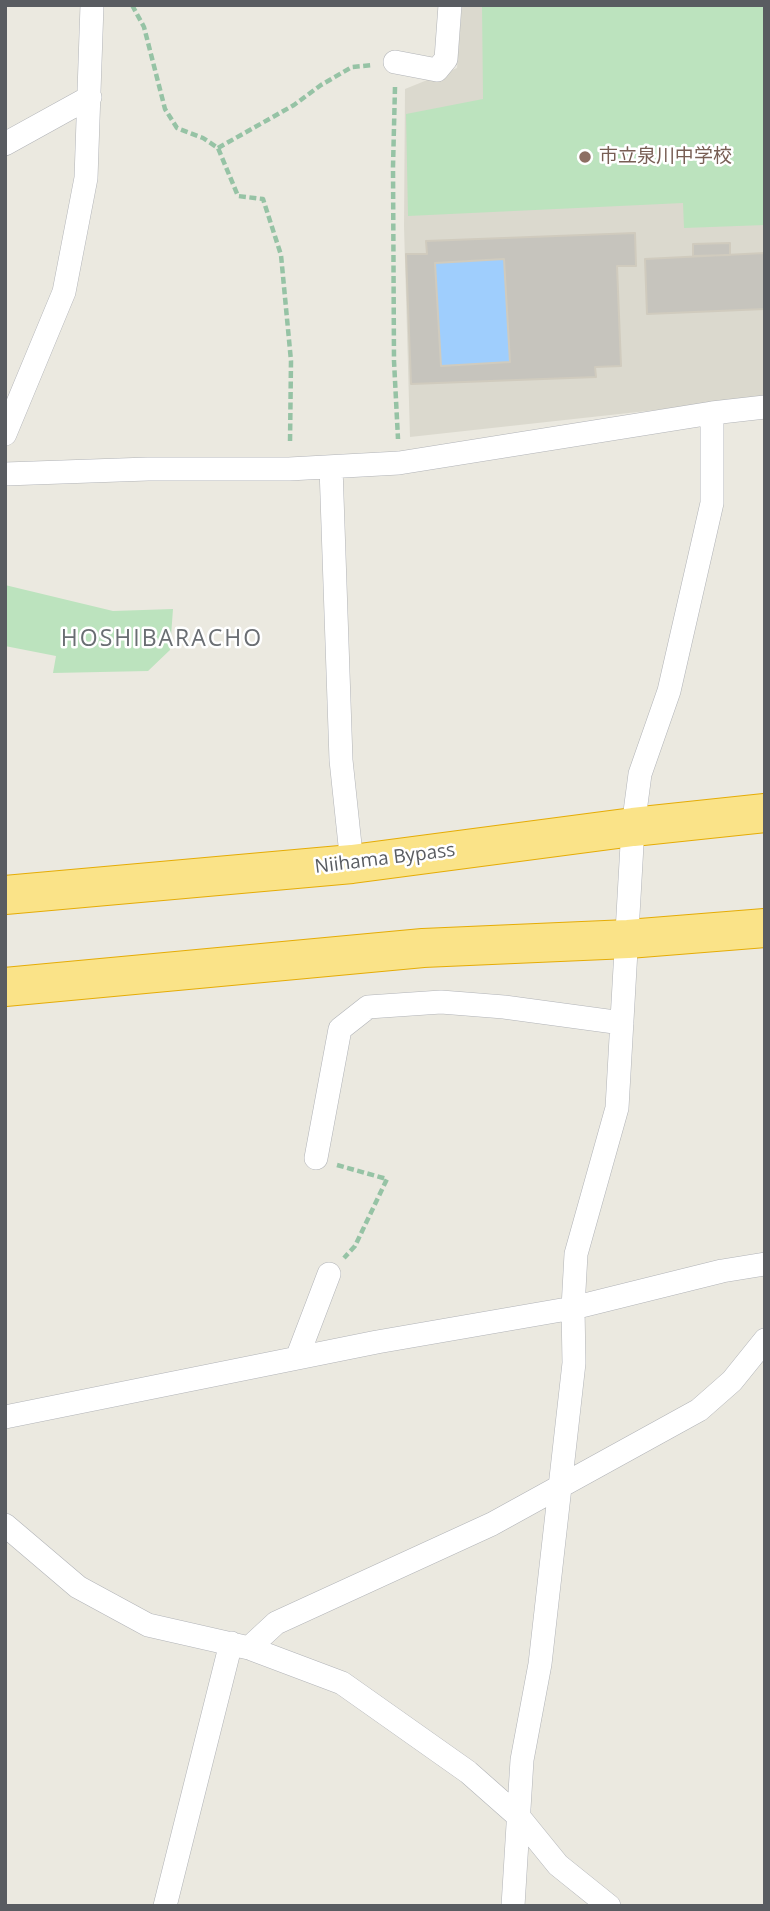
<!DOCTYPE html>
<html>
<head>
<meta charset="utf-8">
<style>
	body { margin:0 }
	#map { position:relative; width:770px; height:1911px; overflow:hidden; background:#ebe9e0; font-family:"Open Sans",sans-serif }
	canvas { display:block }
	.frame { position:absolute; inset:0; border:7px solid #595c61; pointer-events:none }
</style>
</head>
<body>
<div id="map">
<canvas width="770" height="1911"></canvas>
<div class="frame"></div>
</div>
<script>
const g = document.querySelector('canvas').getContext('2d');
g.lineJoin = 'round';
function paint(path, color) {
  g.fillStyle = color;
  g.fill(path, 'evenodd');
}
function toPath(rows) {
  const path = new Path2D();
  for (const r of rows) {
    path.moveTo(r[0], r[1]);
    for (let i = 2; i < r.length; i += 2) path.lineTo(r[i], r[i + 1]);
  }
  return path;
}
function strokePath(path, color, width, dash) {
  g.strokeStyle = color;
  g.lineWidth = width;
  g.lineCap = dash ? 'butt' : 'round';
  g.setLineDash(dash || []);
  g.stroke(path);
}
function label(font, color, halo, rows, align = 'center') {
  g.font = font + ' "Open Sans","Noto Sans JP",sans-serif';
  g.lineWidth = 5;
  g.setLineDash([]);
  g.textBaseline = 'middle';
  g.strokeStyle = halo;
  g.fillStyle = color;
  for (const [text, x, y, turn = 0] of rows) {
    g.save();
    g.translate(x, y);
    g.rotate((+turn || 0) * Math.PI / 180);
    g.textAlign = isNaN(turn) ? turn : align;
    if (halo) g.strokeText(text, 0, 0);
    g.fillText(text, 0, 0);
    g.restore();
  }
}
paint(toPath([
	[462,5,765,5,765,398,410,437,404,226,405,89,457,68]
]), '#dbd9ce');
paint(toPath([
	[482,5,765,5,765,225,684,228,683,203,408,216,406,114,483,99],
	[5,585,113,611,173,609,170,650,148,671,53,673,56,656,5,646]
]), '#bce3be');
paint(toPath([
	[504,259,510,362,441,366,435,263]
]), '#9fcefd');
const building = toPath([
	[635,233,636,266,617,266,621,366,595,367,596,377,411,384,406,254,427,254,426,241,635,233],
	[504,259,510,362,441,366,435,263,504,259],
	[730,243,730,255,693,256,693,244,730,243],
	[765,253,765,309,647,314,645,259,765,253]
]);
paint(building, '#c6c4bd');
strokePath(building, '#d0cbbe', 2);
const street = toPath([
	[395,62,437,70,446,59,450,5],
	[5,144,90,97],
	[5,434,64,292,86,178,92,5],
	[331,467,341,760,352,864],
	[5,474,148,469,289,469,399,463,712,413,765,407],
	[316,1158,340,1029,368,1007,441,1002,504,1007,622,1023],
	[297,1358,329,1274],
	[5,1417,377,1342,573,1308,722,1271,765,1264],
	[5,1525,78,1587,148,1625,249,1648,342,1683,468,1772,519,1817,558,1865,609,1906],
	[249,1648,276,1623,492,1524,699,1410,732,1381,765,1340],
	[165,1906,231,1643],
	[513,1906,522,1760,540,1664,574,1363,573,1308,576,1254,617,1108,633,827,640,774,669,691,712,503,712,413]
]);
const highway = toPath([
	[5,895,352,864,633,827,765,813],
	[5,987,423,948,628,939,765,928]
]);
strokePath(street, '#b1b3b7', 24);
strokePath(highway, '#e5ac06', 40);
strokePath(toPath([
	[132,5,144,27,165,109,177,128,203,138,218,148,238,196,263,199,281,255,291,361,290,443],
	[395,87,393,167,394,361,398,439],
	[218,148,294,105,321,85,352,67,373,65],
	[337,1165,387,1179,355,1246,344,1258]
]), '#96c3a5', 4.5, [7, 3.5]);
strokePath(street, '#fff', 23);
strokePath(highway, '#fae388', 38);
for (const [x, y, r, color] of [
	[585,157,7,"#8d6e63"]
]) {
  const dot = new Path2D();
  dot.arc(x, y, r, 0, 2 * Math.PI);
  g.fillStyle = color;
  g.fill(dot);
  strokePath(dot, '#fff', 2.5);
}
label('19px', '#785e54', '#fff', [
	["市立泉川中学校",599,157]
], 'left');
label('19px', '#595c61', '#fff', [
	["Niihama Bypass",385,859,-7]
]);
g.letterSpacing = '2px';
label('23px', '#6a6e73', '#fff', [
	["HOSHIBARACHO",162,639]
]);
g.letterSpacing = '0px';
</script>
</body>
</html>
